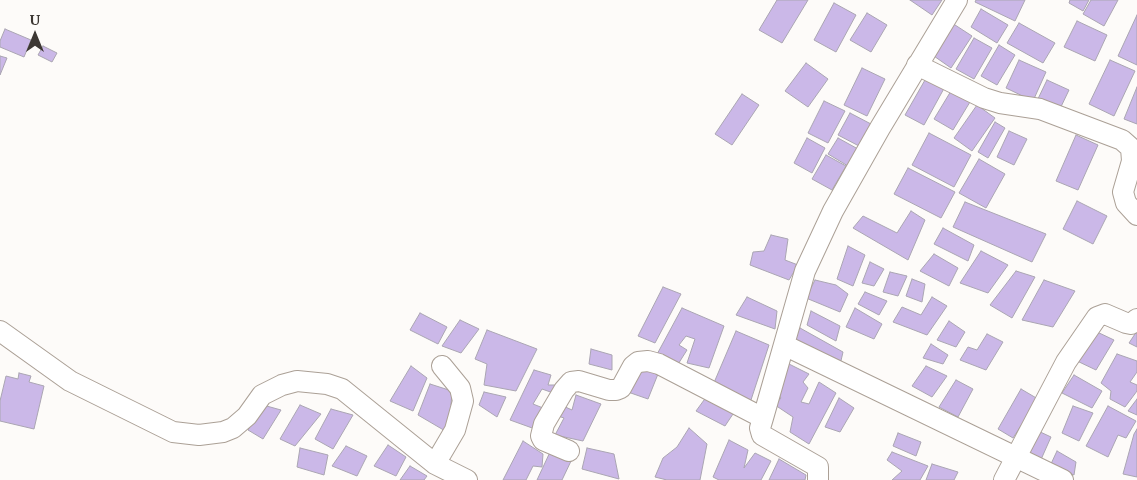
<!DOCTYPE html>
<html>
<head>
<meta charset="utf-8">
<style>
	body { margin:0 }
	#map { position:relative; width:1137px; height:480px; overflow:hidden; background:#fdfbf9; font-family:Merriweather,serif }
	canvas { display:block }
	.north { position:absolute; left:10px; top:10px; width:50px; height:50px; -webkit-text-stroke:4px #fdfbf9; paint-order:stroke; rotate:0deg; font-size:14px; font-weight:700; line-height:20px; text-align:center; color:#3d3834 }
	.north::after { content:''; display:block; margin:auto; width:18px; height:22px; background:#3d3834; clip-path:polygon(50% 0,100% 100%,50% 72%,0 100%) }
</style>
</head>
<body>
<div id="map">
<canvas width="1137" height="480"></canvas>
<div class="north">U</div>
</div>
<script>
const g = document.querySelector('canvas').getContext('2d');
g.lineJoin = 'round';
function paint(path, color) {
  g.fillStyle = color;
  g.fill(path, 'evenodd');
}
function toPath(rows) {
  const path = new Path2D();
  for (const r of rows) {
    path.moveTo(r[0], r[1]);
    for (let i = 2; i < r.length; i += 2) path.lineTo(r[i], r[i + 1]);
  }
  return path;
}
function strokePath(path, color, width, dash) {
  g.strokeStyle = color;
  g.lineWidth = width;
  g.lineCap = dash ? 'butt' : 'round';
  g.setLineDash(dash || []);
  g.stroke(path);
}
const building = toPath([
	[777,0,808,0,782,43,759,30,777,0],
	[910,0,942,0,932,15,910,0],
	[976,0,1025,0,1015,21,975,2,976,0],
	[1070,0,1089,0,1083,11,1069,3,1070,0],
	[1091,0,1118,0,1104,26,1083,14,1091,0],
	[834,3,856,15,836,52,814,40,834,3],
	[981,9,1008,25,997,43,971,27,981,9],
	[867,13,887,25,871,52,850,40,867,13],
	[1137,15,1137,65,1118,56,1137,15],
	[1077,21,1107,35,1095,61,1064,47,1077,21],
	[952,23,972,36,951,68,931,54,952,23],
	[1019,23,1055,43,1043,63,1007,43,1019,23],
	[5,29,31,40,24,57,0,47,0,41,5,29],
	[974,38,992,48,974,79,956,69,974,38],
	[999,45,1015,55,997,85,981,76,999,45],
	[43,46,57,53,52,62,38,55,43,46],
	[0,56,7,58,0,75,0,56],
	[1019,60,1046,72,1033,101,1006,88,1019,60],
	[1110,60,1135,71,1114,116,1089,104,1110,60],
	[806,63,828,79,808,107,785,91,806,63],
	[862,68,885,79,867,116,844,105,862,68],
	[929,73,947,83,924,125,905,115,929,73],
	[1047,80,1069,90,1058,113,1036,103,1047,80],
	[954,86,973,97,953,130,934,119,954,86],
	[1137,87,1137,124,1124,119,1137,87],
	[742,94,759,105,732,145,715,134,742,94],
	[824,101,845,111,828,143,808,133,824,101],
	[977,105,995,118,972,151,954,138,977,105],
	[850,113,871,124,859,146,838,135,850,113],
	[995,122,1005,128,988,158,978,152,995,122],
	[1009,131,1027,139,1014,165,997,157,1009,131],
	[929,133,971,155,954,187,912,165,929,133],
	[1076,135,1098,145,1078,190,1056,181,1076,135],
	[807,138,825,148,812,173,794,163,807,138],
	[838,138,858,149,848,166,828,154,838,138],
	[826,155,846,166,832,190,812,179,826,155],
	[979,159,1005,174,986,208,959,193,979,159],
	[908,168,955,192,941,218,894,194,908,168],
	[1077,201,1107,216,1093,244,1063,229,1077,201],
	[965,202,1046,234,1032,262,953,227,965,202],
	[911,211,925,220,908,260,853,228,863,216,897,233,911,211],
	[943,228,974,245,968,261,934,244,943,228],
	[771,235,788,239,785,260,798,265,789,280,750,265,753,252,764,251,771,235],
	[848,246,865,255,853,286,837,279,848,246],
	[981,251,1008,265,988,293,960,283,981,251],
	[934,254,958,268,949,286,920,271,934,254],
	[870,262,884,269,874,286,862,283,870,262],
	[1016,271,1035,277,1012,318,990,305,1016,271],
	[890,272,907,276,898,296,883,292,890,272],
	[912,279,925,284,922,302,906,296,912,279],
	[815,280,836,285,848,294,840,312,806,298,815,280],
	[1044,280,1075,291,1053,327,1022,320,1044,280],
	[663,287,681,294,655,343,638,336,663,287],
	[865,292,887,301,879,315,858,304,865,292],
	[747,297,777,311,775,329,736,315,747,297],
	[932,297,947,306,927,335,893,322,902,307,921,315,932,297],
	[682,308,724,326,709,368,687,363,695,339,686,336,679,345,687,350,675,369,655,358,682,308],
	[855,308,882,324,874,339,846,327,855,308],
	[811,311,840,326,836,341,807,325,811,311],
	[420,313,447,327,438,344,410,330,420,313],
	[460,320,479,329,461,353,442,346,460,320],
	[949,321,965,332,956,347,937,340,949,321],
	[800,328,843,352,840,365,792,342,800,328],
	[487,330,537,349,516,391,484,385,487,364,475,359,487,330],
	[736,331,769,345,750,403,713,385,736,331],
	[1095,331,1114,340,1096,370,1075,360,1095,331],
	[1137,331,1137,347,1129,343,1137,331],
	[987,334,1003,342,986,370,960,360,968,347,977,350,987,334],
	[931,344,948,355,943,364,923,358,931,344],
	[591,349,612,355,612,370,589,364,591,349],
	[1117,354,1137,361,1137,372,1130,382,1137,385,1137,391,1125,407,1110,399,1111,391,1101,383,1117,354],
	[787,363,809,374,803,382,808,388,801,402,809,404,819,382,836,393,809,444,790,432,793,417,775,405,781,398,776,391,787,363],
	[411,366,427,378,413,411,390,401,411,366],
	[637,366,658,374,648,399,625,391,637,366],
	[926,366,947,376,932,397,912,386,926,366],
	[534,370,551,375,548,385,558,385,556,394,542,389,533,404,548,410,535,429,510,420,534,370],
	[19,373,31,376,29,382,44,386,34,429,0,421,0,401,6,376,18,379,19,373],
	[1074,375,1102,391,1092,408,1062,393,1074,375],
	[956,380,973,389,958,417,939,407,956,380],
	[430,384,452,391,451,405,457,408,447,432,418,415,430,384],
	[1021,389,1038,399,1013,438,998,429,1021,389],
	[484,392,506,397,497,417,479,405,484,392],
	[576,395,601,404,583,441,555,435,564,418,555,415,561,405,572,410,576,395],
	[707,396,735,411,725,426,696,411,707,396],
	[839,398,854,408,840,432,825,427,839,398],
	[1137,399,1137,415,1128,411,1137,399],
	[263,405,281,410,263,439,248,430,263,405],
	[300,405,321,414,295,446,280,439,300,405],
	[1073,406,1093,413,1079,441,1062,433,1073,406],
	[1108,406,1136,421,1126,438,1118,435,1108,457,1086,446,1108,406],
	[331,409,353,415,333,449,315,439,331,409],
	[689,428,707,444,700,480,667,480,655,477,663,458,677,447,689,428],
	[1137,429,1137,477,1123,474,1134,434,1137,429],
	[1036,430,1051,437,1039,464,1023,457,1036,430],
	[898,433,921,442,916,456,893,446,898,433],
	[729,440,748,450,744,468,755,453,771,461,761,480,719,480,713,477,729,440],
	[523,441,543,454,542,467,533,466,526,480,503,480,523,441],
	[388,445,406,457,396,476,374,466,388,445],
	[346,446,367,456,357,476,332,466,346,446],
	[300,448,328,455,324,475,297,467,300,448],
	[587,448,614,454,619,479,582,469,587,448],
	[551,450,572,459,562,480,537,480,551,450],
	[1057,451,1076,462,1074,475,1050,466,1057,451],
	[892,452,928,466,920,480,892,480,902,471,887,460,892,452],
	[779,459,806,475,805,480,769,480,779,459],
	[932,464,958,472,954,480,926,480,932,464],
	[410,466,427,476,424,480,400,480,410,466]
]);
paint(building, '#cbb8e8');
strokePath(building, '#aaa5b2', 1);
const minor = toPath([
	[917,65,984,98,1000,103,1040,109,1122,140,1131,148,1132,161,1123,192,1126,203,1137,215],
	[0,331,70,381,173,432,199,435,223,432,233,428,247,416,262,395,282,385,297,381,327,384,342,389,435,464,467,480],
	[784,345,1063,480],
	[569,451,543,440,541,436,544,424,564,390,571,382,579,381,609,390,616,390,621,388,633,366,638,362,648,361,659,364,763,418],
	[435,464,455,430,463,401,460,388,442,366],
	[818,480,818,467,762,435,760,428,763,418,805,271,833,211,880,128,957,0],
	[1004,480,1066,362,1097,317,1105,314,1126,323,1131,324,1137,319]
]);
strokePath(minor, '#aba096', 22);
strokePath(minor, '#fff', 20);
</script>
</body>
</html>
